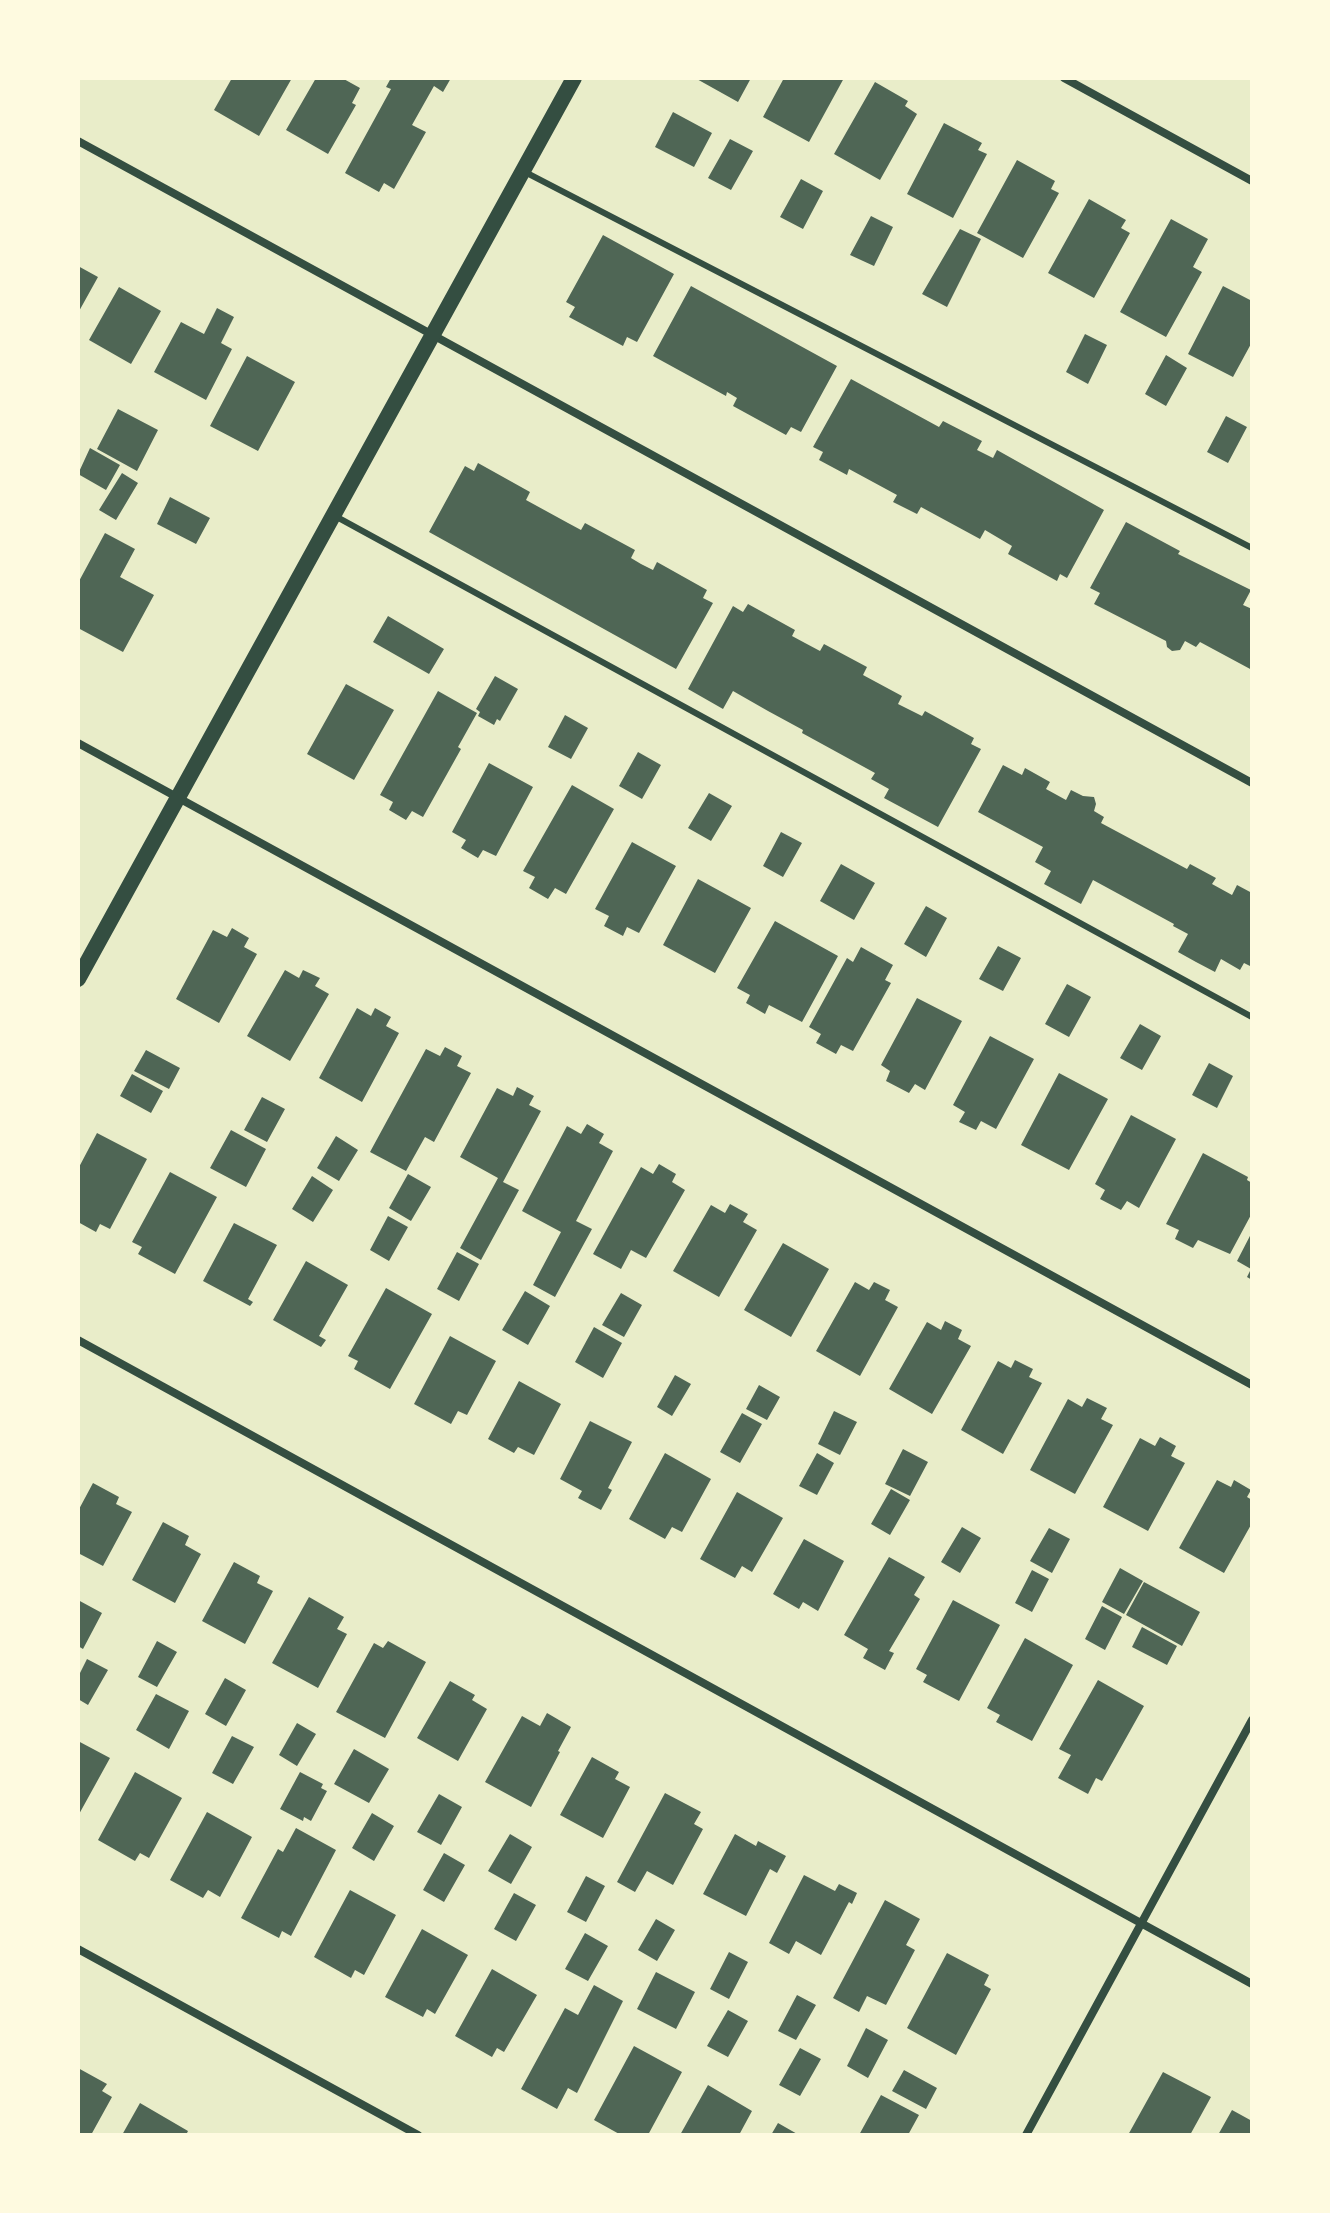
<!DOCTYPE html>
<html>
<head>
<meta charset="utf-8">
<style>
	body { margin:0 }
	#map { position:relative; width:1330px; height:2213px; overflow:hidden; background:#e9edc9; font-family:"Asap Condensed",sans-serif }
	canvas { display:block }
	.frame { position:absolute; inset:0; border:80px solid #fefae0; pointer-events:none }
</style>
</head>
<body>
<div id="map">
<canvas width="1330" height="2213"></canvas>
<div class="frame"></div>
</div>
<script>
const g = document.querySelector('canvas').getContext('2d');
g.lineJoin = 'round';
function paint(path, color) {
  g.fillStyle = color;
  g.fill(path, 'evenodd');
}
function toPath(rows) {
  const path = new Path2D();
  for (const r of rows) {
    path.moveTo(r[0], r[1]);
    for (let i = 2; i < r.length; i += 2) path.lineTo(r[i], r[i + 1]);
  }
  return path;
}
function strokePath(path, color, width, dash) {
  g.strokeStyle = color;
  g.lineWidth = width;
  g.lineCap = dash ? 'butt' : 'round';
  g.setLineDash(dash || []);
  g.stroke(path);
}
paint(toPath([
	[232,78,292,78,259,136,214,110],
	[316,78,342,78,360,88,352,103,356,105,328,154,286,130],
	[391,78,451,78,443,92,434,86,412,125,426,132,394,189,384,183,379,192,345,173,391,89,386,87],
	[695,78,751,78,738,102],
	[784,78,844,78,809,142,763,117],
	[875,82,908,101,905,106,917,114,880,180,834,154],
	[673,112,712,133,694,167,655,147],
	[944,123,982,143,978,150,987,154,953,218,907,194],
	[730,139,753,151,731,190,708,178],
	[1017,160,1055,181,1051,189,1059,193,1023,258,977,233],
	[801,179,823,191,803,229,780,217],
	[1089,199,1126,220,1121,228,1130,233,1094,298,1048,273],
	[871,216,893,227,874,266,850,255],
	[1171,219,1208,239,1193,267,1202,272,1166,337,1120,312],
	[960,229,981,239,947,307,922,294],
	[603,235,674,274,637,342,627,337,623,346,569,317,575,307,566,302],
	[78,266,98,277,78,313],
	[691,286,837,366,801,432,791,427,786,435,733,406,737,398,727,392,726,396,653,356],
	[1223,286,1252,301,1252,342,1233,377,1188,354],
	[119,287,161,311,131,364,89,340],
	[217,308,234,317,221,343,232,349,206,400,154,372,181,322,204,334],
	[1085,334,1107,345,1088,384,1066,372],
	[1166,355,1187,368,1166,406,1145,394],
	[247,356,295,382,258,451,210,426],
	[851,379,939,427,943,421,982,441,977,450,993,458,997,450,1104,510,1067,578,1060,574,1057,581,1008,554,1012,546,985,530,980,539,921,507,917,514,893,502,897,495,849,469,847,475,819,460,823,452,813,447],
	[118,409,158,430,137,471,97,449],
	[1226,416,1247,427,1228,463,1207,452],
	[90,448,120,465,106,490,78,474],
	[478,463,530,492,526,500,568,523,581,530,585,523,635,550,631,558,641,564,653,570,657,562,707,590,703,598,713,603,676,669,429,532,465,466,474,471],
	[122,473,138,483,116,520,99,510],
	[170,497,210,518,196,544,157,524],
	[1126,522,1180,551,1178,554,1251,590,1243,605,1252,609,1252,670,1200,642,1196,647,1185,641,1180,650,1172,651,1167,647,1166,641,1094,604,1100,593,1090,588],
	[105,533,135,549,120,577,154,595,123,652,78,628,78,583],
	[748,604,795,630,792,636,805,643,820,651,824,644,867,667,863,675,902,696,898,704,922,716,925,711,974,738,971,744,981,749,938,827,884,798,889,789,871,779,875,773,802,733,803,730,768,711,733,691,723,709,688,689,733,606,743,612],
	[388,616,444,649,429,674,373,642],
	[495,676,518,689,500,721,497,719,494,725,478,716,480,712,476,709],
	[346,684,394,710,354,780,307,754],
	[438,691,477,713,458,747,461,749,423,817,412,811,406,820,389,810,393,802,380,795],
	[565,715,588,728,571,759,548,747],
	[638,752,661,765,642,799,619,786],
	[489,763,533,787,496,856,483,850,478,858,461,848,466,840,452,832],
	[1003,765,1022,775,1025,768,1050,782,1046,789,1066,800,1071,790,1083,796,1094,797,1096,804,1094,811,1104,817,1101,823,1187,869,1190,864,1216,878,1212,884,1232,895,1237,885,1252,893,1252,967,1244,963,1240,970,1221,959,1215,972,1196,962,1178,952,1188,934,1173,926,1174,924,1093,880,1081,904,1044,884,1051,871,1035,862,1043,847,978,812],
	[572,785,614,809,566,894,555,888,548,899,529,888,535,877,523,871],
	[709,793,732,806,711,841,688,828],
	[781,832,802,843,783,877,763,866],
	[632,842,676,866,639,933,627,927,623,936,604,926,609,916,595,909],
	[841,864,875,883,854,920,820,901],
	[698,879,751,908,715,973,663,945],
	[926,906,947,918,926,957,904,944],
	[775,921,838,956,802,1022,769,1005,765,1014,746,1003,750,995,737,988],
	[232,928,249,938,244,947,257,954,219,1023,176,999,213,930,227,937],
	[998,946,1021,958,1003,991,979,979],
	[861,947,893,965,885,980,891,983,853,1051,841,1045,836,1054,816,1043,821,1034,809,1027,847,958,853,962],
	[285,970,299,978,303,970,320,978,315,986,329,994,290,1061,247,1036],
	[1067,984,1091,997,1069,1037,1045,1024],
	[917,998,962,1021,925,1090,915,1084,909,1093,886,1081,890,1071,881,1065],
	[357,1008,371,1016,375,1008,391,1017,386,1026,399,1033,362,1102,319,1078],
	[1140,1024,1161,1036,1142,1070,1120,1058],
	[990,1036,1034,1059,996,1129,981,1121,976,1130,959,1122,965,1112,953,1105],
	[445,1047,462,1056,457,1066,471,1073,434,1142,425,1137,406,1171,370,1152,426,1049,440,1056],
	[146,1050,180,1068,169,1089,134,1071],
	[1209,1063,1233,1076,1217,1108,1192,1095],
	[1059,1073,1108,1099,1069,1170,1021,1145],
	[132,1074,163,1091,151,1113,120,1096],
	[517,1087,534,1096,529,1105,541,1111,503,1182,519,1190,481,1260,460,1248,498,1178,460,1157,497,1088,513,1096],
	[262,1097,285,1109,267,1142,244,1130],
	[1131,1115,1176,1139,1139,1208,1127,1201,1121,1210,1100,1199,1105,1190,1095,1184],
	[587,1124,604,1134,599,1143,613,1151,576,1221,592,1229,555,1297,533,1285,561,1232,522,1211,567,1126,581,1134],
	[231,1130,266,1149,246,1187,210,1168],
	[97,1133,147,1159,110,1229,100,1224,96,1232,78,1222,78,1169],
	[336,1136,358,1150,339,1181,317,1168],
	[1203,1153,1248,1177,1247,1180,1252,1183,1252,1213,1230,1254,1198,1240,1193,1248,1175,1239,1179,1230,1166,1224],
	[659,1164,676,1174,672,1182,685,1190,646,1258,631,1250,621,1269,593,1254,641,1167,653,1174],
	[170,1172,217,1197,175,1274,138,1254,142,1247,132,1242],
	[408,1174,431,1187,411,1221,389,1208],
	[312,1176,333,1190,313,1222,292,1209],
	[730,1204,748,1214,743,1222,757,1230,719,1297,673,1271,711,1205,725,1213],
	[388,1216,408,1227,389,1261,370,1250],
	[234,1223,277,1245,248,1299,253,1302,250,1306,203,1281],
	[1252,1232,1252,1280,1247,1277,1251,1269,1237,1261],
	[783,1243,829,1269,791,1337,744,1310],
	[457,1252,479,1264,459,1301,437,1289],
	[306,1261,348,1285,319,1336,326,1340,321,1347,273,1320],
	[855,1282,869,1290,874,1282,890,1290,885,1300,898,1307,860,1376,816,1351],
	[386,1288,432,1314,390,1389,354,1369,358,1361,348,1356],
	[525,1291,550,1306,528,1345,502,1330],
	[621,1293,642,1305,624,1337,602,1325],
	[945,1321,962,1330,958,1339,971,1346,932,1414,889,1389,927,1322,941,1330],
	[594,1327,622,1343,603,1378,575,1362],
	[450,1336,496,1361,467,1415,458,1411,451,1424,414,1404],
	[1015,1360,1033,1369,1029,1377,1042,1383,1003,1454,961,1430,998,1361,1011,1368],
	[675,1375,691,1384,672,1416,657,1407],
	[519,1381,561,1404,534,1455,518,1447,514,1453,488,1439],
	[759,1385,780,1397,767,1420,746,1409],
	[1087,1398,1107,1408,1101,1419,1113,1425,1075,1494,1030,1470,1068,1399,1082,1407],
	[834,1411,857,1422,840,1455,818,1444],
	[742,1413,762,1424,740,1463,720,1452],
	[590,1421,632,1442,608,1488,612,1490,601,1510,578,1498,582,1491,560,1479],
	[1160,1437,1176,1446,1171,1456,1185,1463,1148,1531,1103,1507,1140,1438,1155,1446],
	[903,1449,928,1462,910,1496,885,1484],
	[665,1453,711,1479,682,1532,672,1527,665,1539,629,1519],
	[817,1453,834,1463,817,1495,799,1486],
	[1217,1480,1231,1487,1234,1480,1251,1490,1247,1497,1252,1500,1252,1523,1224,1573,1179,1548],
	[93,1483,119,1497,116,1504,132,1512,103,1566,78,1553,78,1511],
	[891,1489,910,1500,890,1535,871,1524],
	[737,1492,783,1518,752,1572,742,1566,735,1578,700,1559],
	[163,1522,189,1536,185,1545,201,1554,175,1603,132,1580],
	[962,1527,981,1538,960,1573,941,1562],
	[1049,1528,1070,1539,1052,1573,1030,1561],
	[804,1539,844,1561,818,1611,803,1602,799,1609,773,1594],
	[889,1557,925,1577,914,1595,920,1599,889,1651,894,1653,885,1670,863,1658,868,1649,844,1635],
	[234,1562,260,1576,257,1583,273,1591,245,1644,202,1621],
	[1120,1568,1143,1581,1124,1614,1102,1602],
	[1032,1570,1049,1579,1032,1612,1015,1603],
	[1144,1582,1200,1612,1182,1646,1126,1615],
	[309,1597,344,1617,337,1629,347,1634,318,1688,272,1663],
	[78,1600,102,1613,83,1649,78,1646],
	[953,1600,1000,1625,959,1701,923,1682,927,1675,916,1669],
	[1102,1606,1122,1617,1105,1650,1085,1639],
	[1142,1627,1177,1646,1167,1665,1132,1647],
	[1025,1638,1073,1665,1032,1741,996,1722,1000,1715,987,1708],
	[157,1641,177,1652,157,1687,138,1677],
	[388,1641,426,1662,385,1738,336,1712,374,1643,383,1648],
	[87,1659,108,1670,88,1705,78,1699,78,1677],
	[225,1678,246,1690,226,1726,205,1714],
	[1098,1680,1144,1706,1102,1781,1096,1778,1088,1794,1058,1778,1071,1755,1059,1749],
	[450,1681,475,1695,472,1700,487,1709,458,1761,417,1738],
	[156,1694,189,1711,169,1749,136,1730],
	[547,1713,571,1727,558,1751,560,1752,531,1807,485,1782,522,1716,540,1726],
	[297,1723,316,1734,297,1766,279,1755],
	[232,1736,254,1747,233,1784,212,1773],
	[78,1741,110,1758,78,1816],
	[354,1749,389,1769,369,1803,334,1784],
	[592,1757,619,1772,615,1779,630,1787,603,1838,560,1815],
	[135,1772,182,1798,149,1858,140,1853,135,1861,98,1840],
	[300,1772,323,1784,321,1788,327,1791,311,1821,304,1817,303,1821,280,1809],
	[665,1793,701,1812,694,1824,703,1829,673,1885,647,1871,635,1892,617,1882],
	[439,1794,462,1807,441,1845,417,1832],
	[207,1812,252,1837,220,1897,208,1890,203,1898,170,1880],
	[372,1813,394,1826,374,1861,352,1848],
	[296,1828,336,1850,291,1936,282,1931,279,1938,241,1918,278,1849,283,1852],
	[510,1834,532,1847,511,1884,488,1871],
	[735,1834,756,1846,758,1841,786,1856,777,1873,770,1869,746,1916,703,1894],
	[444,1853,465,1865,444,1902,423,1890],
	[804,1875,835,1891,839,1884,857,1893,852,1904,849,1902,821,1955,796,1941,789,1954,769,1943],
	[586,1876,605,1886,586,1922,567,1912],
	[350,1890,396,1915,364,1975,355,1970,351,1978,314,1957],
	[514,1893,536,1905,516,1941,494,1929],
	[885,1900,920,1919,906,1945,915,1950,886,2005,867,1996,859,2012,833,1998],
	[656,1919,675,1930,657,1961,638,1950],
	[422,1929,468,1955,435,2014,427,2009,423,2017,385,1997],
	[585,1933,608,1946,588,1981,565,1969],
	[729,1952,748,1962,729,1999,710,1989],
	[947,1953,989,1975,984,1985,991,1989,956,2055,907,2028],
	[492,1969,537,1995,504,2052,497,2048,492,2057,455,2036],
	[656,1972,695,1992,676,2029,637,2009],
	[594,1985,623,2001,577,2093,568,2088,557,2109,521,2089,565,2008,578,2015],
	[797,1995,816,2005,796,2040,778,2031],
	[728,2010,748,2021,728,2057,707,2046],
	[866,2028,888,2040,868,2078,847,2066],
	[634,2046,682,2072,648,2135,621,2135,594,2120],
	[800,2048,821,2059,800,2096,779,2085],
	[78,2068,107,2084,102,2091,112,2097,91,2135,78,2135],
	[904,2070,937,2088,926,2109,892,2091],
	[1163,2072,1211,2097,1190,2135,1128,2135],
	[708,2085,752,2111,739,2135,680,2135],
	[881,2095,919,2115,908,2135,859,2135],
	[140,2103,188,2131,186,2135,122,2135],
	[1232,2110,1252,2121,1252,2135,1218,2135],
	[778,2123,799,2135,771,2135]
]), '#4f6655');
strokePath(toPath([
	[523,171,1252,548],
	[335,516,1252,1017]
]), '#344e41', 6);
strokePath(toPath([
	[1064,78,1252,181],
	[78,141,1252,783],
	[78,743,1252,1385],
	[78,1340,1252,1984],
	[78,1949,418,2135],
	[1026,2135,1252,1720]
]), '#344e41', 8);
strokePath(toPath([
	[78,979,574,78]
]), '#344e41', 16);
</script>
</body>
</html>
